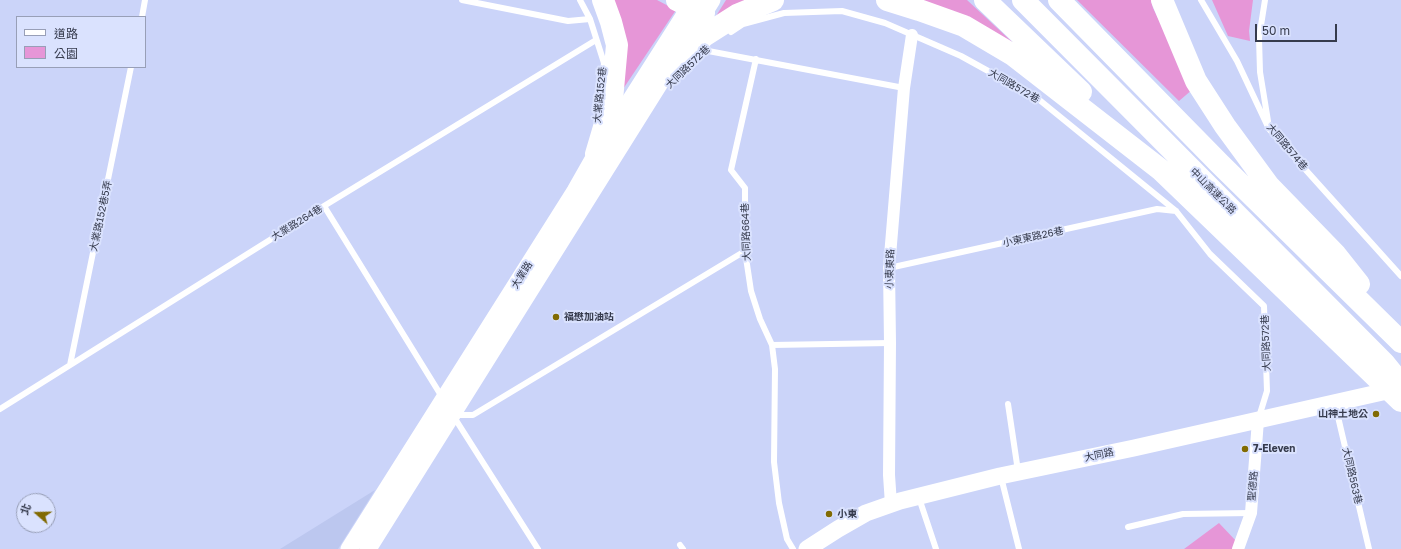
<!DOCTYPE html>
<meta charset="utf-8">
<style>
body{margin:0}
#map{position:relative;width:1401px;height:549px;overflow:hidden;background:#cbd4f9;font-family:"Golos Text","Noto Sans TC",sans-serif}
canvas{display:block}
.legend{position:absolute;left:16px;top:16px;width:130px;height:52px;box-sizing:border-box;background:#dae2fe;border:1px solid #989fb7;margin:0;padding:5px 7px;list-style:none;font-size:12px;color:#363b4d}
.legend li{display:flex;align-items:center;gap:8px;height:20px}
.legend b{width:20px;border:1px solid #989fb7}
.north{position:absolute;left:16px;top:493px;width:40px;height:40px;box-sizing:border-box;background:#dae2fe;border:1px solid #989fb7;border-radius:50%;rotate:290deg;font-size:11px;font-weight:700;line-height:16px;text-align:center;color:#363b4d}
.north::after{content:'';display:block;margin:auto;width:14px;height:18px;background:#816a02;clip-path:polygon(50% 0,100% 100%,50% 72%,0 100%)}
.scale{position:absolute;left:1255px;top:24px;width:82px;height:18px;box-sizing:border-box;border:2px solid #363b4d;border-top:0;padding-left:5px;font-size:12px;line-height:14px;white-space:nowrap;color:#363b4d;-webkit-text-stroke:3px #dae2fe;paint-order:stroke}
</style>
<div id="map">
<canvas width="1401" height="549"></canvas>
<ul class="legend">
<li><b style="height:5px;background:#fff"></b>道路</li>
<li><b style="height:11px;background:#e696d7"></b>公園</li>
</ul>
<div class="north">北</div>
<div class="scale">50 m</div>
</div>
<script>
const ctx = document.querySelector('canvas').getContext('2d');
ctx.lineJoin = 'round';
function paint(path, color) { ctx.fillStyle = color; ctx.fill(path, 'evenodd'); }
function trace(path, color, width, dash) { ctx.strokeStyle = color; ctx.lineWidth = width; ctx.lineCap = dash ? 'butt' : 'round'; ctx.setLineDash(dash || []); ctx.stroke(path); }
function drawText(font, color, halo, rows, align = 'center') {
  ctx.font = font + ' "Golos Text","Noto Sans TC",sans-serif'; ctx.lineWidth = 4; ctx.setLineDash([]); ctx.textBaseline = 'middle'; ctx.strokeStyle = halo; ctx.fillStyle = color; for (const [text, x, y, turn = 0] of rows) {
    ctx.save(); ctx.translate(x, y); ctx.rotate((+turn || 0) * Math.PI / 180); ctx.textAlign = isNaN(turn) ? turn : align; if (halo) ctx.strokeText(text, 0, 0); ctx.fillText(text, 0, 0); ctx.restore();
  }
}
const built = new Path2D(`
 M375,490l-37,59h-58z`);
const green = new Path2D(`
 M613,0h44l19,10 -55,82z
 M726,0h26l-36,16z
 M919,0h48l57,53z
 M1077,0h74l2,8 40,81 -14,12z
 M1212,0h41l-4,31 1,10 -22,-5z
 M1219,523l18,19 -2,7h-51z`);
const service = new Path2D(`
 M462,0l106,21 22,-2
 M580,0l10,19 14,44 -5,47
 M1201,0l36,61 32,68 132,147
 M1265,0l-6,38 1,34 8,49
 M142,17l3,-17
 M731,32l12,-8 41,-11 58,-2 43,12 76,33 76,42 139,113 34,43 54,52 3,85 -8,26
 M703,50l201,38
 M756,59l-25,111 14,18v63l6,40 9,28 12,26 3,24 -1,93 5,41 8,36 6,10
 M324,206l118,191
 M889,268l268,-59 19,2
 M772,345l118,-2
 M70,365l61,-298
 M1008,404l10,67
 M1335,404l34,145
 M0,409l324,-203 272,-166
 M454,415h19l272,-164
 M454,417l84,132
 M1001,477l18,72
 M919,498l17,51
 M1128,527l55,-13 68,-1
 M680,545l3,4`);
const minor = new Path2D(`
 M891,504l-2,-29 1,-132 -1,-75 15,-180 8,-53
 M1238,549l13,-36 7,-93`);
const secondary = new Path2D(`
 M349,549l226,-358 21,-37 98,-154
 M368,549l344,-549
 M807,549l31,-20 28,-16 34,-12 100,-25 134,-28 266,-60`);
const motorway = new Path2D(`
 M677,0l27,13
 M887,0l32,10 45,16 49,29 148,115 240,231
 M985,0l96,92
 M1023,0l361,363 17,21
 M1059,0l161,164 181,178
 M1162,0l34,81 29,45 44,60 67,69 23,29
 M665,75l39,-39 33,-21 36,-15
 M596,154l16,-54 5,-55 -6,-23 -8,-22`);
const markers = [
 [556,317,4,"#816a02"],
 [1376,414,4,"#816a02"],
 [1245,449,4,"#816a02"],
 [829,514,4,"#816a02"]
];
const streetNames = [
 ["大同路572巷",688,67,-44],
 ["大同路572巷",1014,86,30],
 ["大業路152巷",600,95,-84],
 ["大同路574巷",1287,147,50],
 ["中山高速公路",1213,191,45],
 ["大業路152巷5弄",101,216,-78],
 ["大業路264巷",297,223,-32],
 ["大同路664巷",746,232,-92],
 ["小東東路26巷",1033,237,-12],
 ["小東東路",890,269,-88],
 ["大業路",522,275,-58],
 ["大同路572巷",1266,343,-92],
 ["大同路",1099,455,-12],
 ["大同路563巷",1352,476,77],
 ["聖德路",1253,486,-85]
];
const poiNames = [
 ["福懋加油站",564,317],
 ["山神土地公",1368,414,"right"],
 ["7-Eleven",1253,449],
 ["小東",837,514]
];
paint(built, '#bcc7ef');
paint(green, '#e696d7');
trace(service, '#fff', 6);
trace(minor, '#fff', 12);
trace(secondary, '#fff', 17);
trace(motorway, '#fff', 22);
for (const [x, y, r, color] of markers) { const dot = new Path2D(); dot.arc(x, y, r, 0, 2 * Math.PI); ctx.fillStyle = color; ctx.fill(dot); trace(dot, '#dae2fe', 1.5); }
drawText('10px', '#363b4d', '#dae2fe', streetNames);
drawText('bold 10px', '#363b4d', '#dae2fe', poiNames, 'left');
</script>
